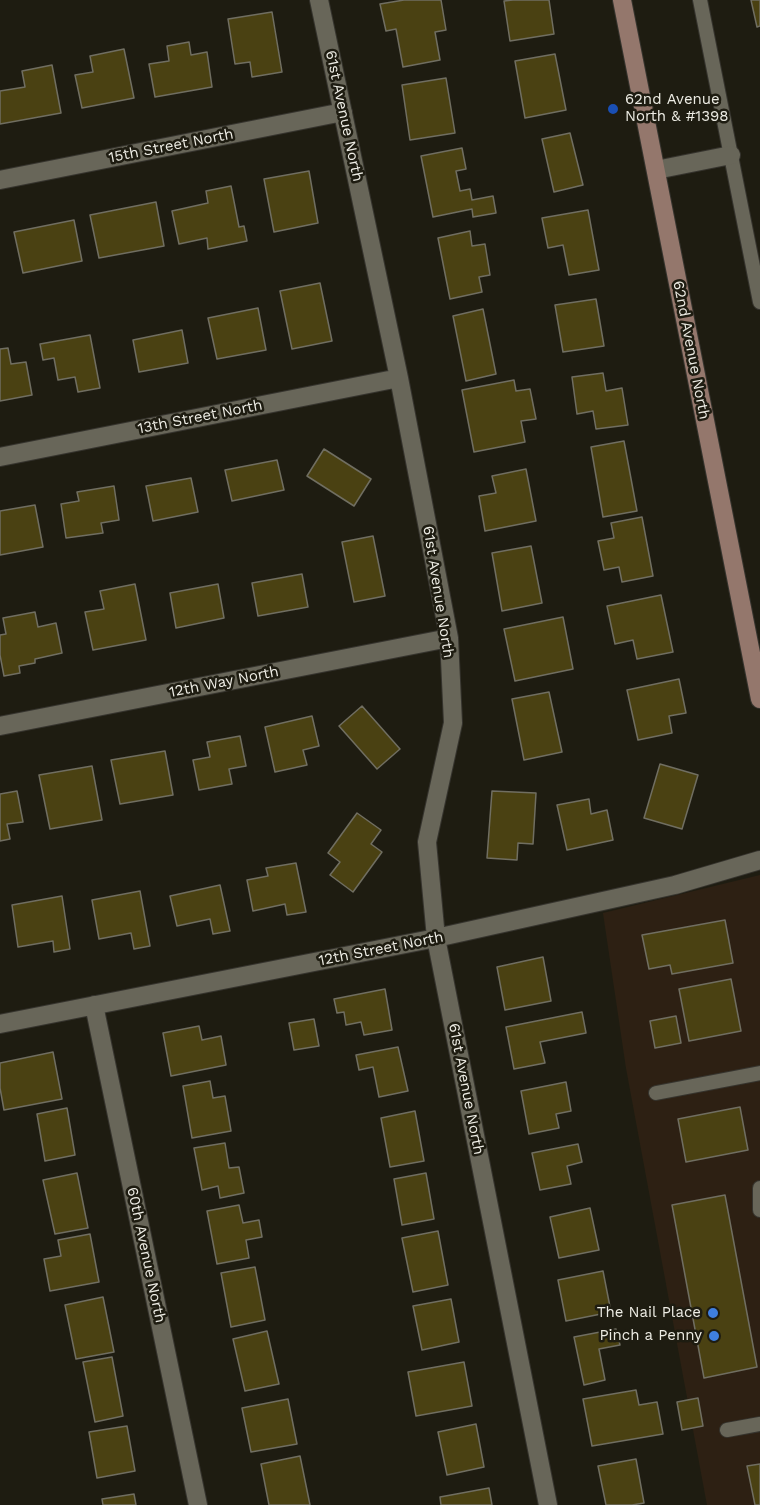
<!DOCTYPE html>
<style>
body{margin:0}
canvas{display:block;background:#1e1c11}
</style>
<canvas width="760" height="1505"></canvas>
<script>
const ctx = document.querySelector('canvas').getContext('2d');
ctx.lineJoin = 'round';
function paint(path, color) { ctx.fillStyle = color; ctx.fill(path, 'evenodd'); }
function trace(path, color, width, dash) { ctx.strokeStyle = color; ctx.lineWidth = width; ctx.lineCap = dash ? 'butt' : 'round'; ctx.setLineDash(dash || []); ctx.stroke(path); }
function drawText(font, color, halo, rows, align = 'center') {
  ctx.font = font + ' "Work Sans",sans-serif'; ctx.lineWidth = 5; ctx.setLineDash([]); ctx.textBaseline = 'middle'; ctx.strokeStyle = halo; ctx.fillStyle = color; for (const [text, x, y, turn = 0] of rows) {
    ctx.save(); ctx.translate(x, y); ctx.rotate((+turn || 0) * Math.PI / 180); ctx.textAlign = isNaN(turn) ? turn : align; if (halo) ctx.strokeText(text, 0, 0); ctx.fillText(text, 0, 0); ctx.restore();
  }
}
const commercial = new Path2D(`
 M760,875v630h-53l-81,-437 -23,-155z`);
const building = new Path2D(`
 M404,0h37l5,30 -11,2 5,28 -37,7 -7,-38 -10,2 -6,-27z
 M513,0h36l5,34 -44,7 -6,-40z
 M751,0h9v26l-3,1z
 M272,12l10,60 -30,5 -2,-15 -15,2 -7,-45z
 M189,42l2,13 16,-3 5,35 -57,10 -6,-33 20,-3 -2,-15z
 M124,49l10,49 -52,10 -7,-33 18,-3 -3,-16z
 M555,54l11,56 -41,8 -10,-57z
 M52,65l9,48 -61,11v-33l25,-4 -3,-16z
 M446,78l9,55 -45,7 -8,-55z
 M570,133l13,52 -29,7 -12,-53z
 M462,148l4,21 -10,2 4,20 10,-2 2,11 21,-4 3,17 -23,4 -1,-8 -39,8 -12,-61z
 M309,171l9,52 -44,9 -10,-53z
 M231,186l8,41 5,-1 3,15 -39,8 -1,-11 -28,6 -7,-33 36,-8 -2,-12z
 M156,202l8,44 -65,12 -9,-43z
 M588,210l11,60 -30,5 -6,-30 -15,3 -6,-30z
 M74,220l8,41 -59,12 -9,-41z
 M470,231l2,15 13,-2 5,31 -11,2 3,15 -32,7 -12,-61z
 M320,283l12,58 -40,8 -12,-58z
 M596,299l8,47 -41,6 -8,-47z
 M258,308l8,42 -49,9 -9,-41z
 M483,309l13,65 -30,7 -13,-65z
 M182,330l6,33 -49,9 -6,-32z
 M90,335l10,53 -22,4 -3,-15 -17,3 -4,-22 -11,2 -3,-16z
 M8,348l3,16 15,-2 6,33 -32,6v-52z
 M603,373l3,18 16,-3 6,37 -32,4 -3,-18 -16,3 -5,-37z
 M514,380l2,11 14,-2 6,30 -15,2 4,21 -51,10 -12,-62z
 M624,441l13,70 -34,6 -12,-70z
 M324,449l47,30 -17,27 -47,-30z
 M277,460l7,30 -52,11 -7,-31z
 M526,469l10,52 -51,10 -6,-35 17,-3 -4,-17z
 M191,478l7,34 -45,9 -7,-35z
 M114,486l5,34 -18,3 2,10 -37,5 -5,-34 18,-3 -2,-9z
 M35,505l8,42 -43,8v-44z
 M642,517l11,59 -31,6 -3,-15 -15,3 -6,-29 16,-3 -3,-15z
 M373,536l12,60 -31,6 -12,-60z
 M531,546l11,57 -40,8 -10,-58z
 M302,574l6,33 -50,9 -6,-33z
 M135,584l11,56 -53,10 -8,-38 19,-3 -4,-18z
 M218,584l6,34 -48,10 -6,-35z
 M661,595l12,57 -36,7 -4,-19 -18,4 -8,-38z
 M35,612l3,15 18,-4 6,30 -27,6v4l-16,3 1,7 -16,3 -4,-21v-20l6,-1 -3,-16z
 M563,617l10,52 -58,12 -11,-52z
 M679,679l7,34 -17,3 3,17 -34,7 -11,-50z
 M549,692l13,60 -38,8 -12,-61z
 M362,706l38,43 -23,20 -38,-43z
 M312,716l7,30 -16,4 4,15 -32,7 -10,-45z
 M240,736l6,30 -17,3 3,15 -33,6 -6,-30 17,-3 -3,-15z
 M165,751l8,44 -53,9 -9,-44z
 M660,764l38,11 -16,54 -38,-11z
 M92,766l10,54 -52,9 -11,-54z
 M17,791l6,31 -16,2 3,15 -10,2v-47z
 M492,791l44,2 -3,51 -15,-1 -1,17 -30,-2z
 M589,799l2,15 16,-4 6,30 -46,10 -10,-45z
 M357,813l24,17 -10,14 11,8 -29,40 -23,-17 10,-13 -12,-9z
 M296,863l10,49 -19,3 -2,-11 -32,7 -6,-31 21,-4 -2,-8z
 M220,885l10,46 -17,3 -3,-15 -33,7 -7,-30z
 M140,891l10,55 -16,3 -3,-16 -32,6 -7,-39z
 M62,896l8,53 -16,3 -1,-11 -35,6 -6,-42z
 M725,920l8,43 -61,11 -2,-9 -21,4 -7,-34z
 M543,957l8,44 -46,9 -8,-43z
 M731,979l10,52 -52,10 -10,-52z
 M385,989l7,41 -28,5 -3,-13 -15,3 -2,-13 -7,1 -3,-14z
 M582,1012l4,21 -46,9 5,21 -31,6 -8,-42z
 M676,1016l5,27 -26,5 -5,-27z
 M314,1019l5,27 -25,4 -5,-27z
 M199,1026l3,14 19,-4 5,29 -55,11 -8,-43z
 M398,1047l10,44 -29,6 -6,-30 -14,3 -3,-15z
 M53,1052l9,47 -58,11 -4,-22v-25z
 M210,1081l3,17 12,-2 6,35 -39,7 -9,-52z
 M566,1082l5,29 -15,3 3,14 -30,6 -8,-43z
 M740,1107l8,43 -62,12 -8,-43z
 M67,1108l8,47 -30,6 -8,-47z
 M415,1111l9,50 -34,6 -9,-49z
 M225,1143l4,25 10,-1 5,26 -24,5 -2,-12 -16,4 -8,-42z
 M578,1144l4,18 -15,4 4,18 -31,6 -8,-37z
 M77,1173l11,55 -33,6 -12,-54z
 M426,1173l8,46 -32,6 -8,-46z
 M725,1195l32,172 -53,11 -32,-173z
 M239,1205l4,18 16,-3 3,17 -16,3 3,18 -32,6 -10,-53z
 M590,1208l9,42 -40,8 -9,-41z
 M438,1231l10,54 -35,7 -11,-54z
 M90,1234l9,48 -49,9 -6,-32 17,-3 -3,-16z
 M255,1267l10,53 -34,7 -10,-54z
 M603,1271l8,41 -45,9 -8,-41z
 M103,1297l11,55 -38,7 -11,-54z
 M451,1299l8,43 -37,8 -9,-44z
 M616,1329l4,16 -21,4 6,31 -21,5 -10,-48z
 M267,1331l12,53 -34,7 -12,-52z
 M112,1357l11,59 -28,6 -12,-60z
 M464,1362l8,44 -56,10 -8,-44z
 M636,1390l3,15 18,-3 6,32 -71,12 -9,-47z
 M698,1398l5,28 -21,4 -5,-28z
 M288,1399l9,45 -46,8 -9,-44z
 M476,1424l8,43 -37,8 -9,-43z
 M127,1426l8,45 -38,7 -8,-46z
 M300,1456l10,49h-41l-8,-41z
 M636,1459l8,44 -12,2h-26l-8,-39z
 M760,1464v41h-5l-8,-39z
 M489,1488l3,17h-51l-1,-8z
 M134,1494l2,11h-33l-1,-6z`);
const lane = new Path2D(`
 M700,0l60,302
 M656,1093l104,-20
 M760,1188v22
 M727,1430l33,-6`);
const street = new Path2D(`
 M319,0l80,378 50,260 4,85 -26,119 9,96 112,567
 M656,170l75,-15
 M0,180l343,-68
 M0,457l399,-79
 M0,726l449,-88
 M94,1005l104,500
 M0,1024l436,-86 239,-53 85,-25`);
const secondary = new Path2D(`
 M622,0l138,699`);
const markers = [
 [613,109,6,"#1a4fb4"],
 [713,1313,6,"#3f7fe0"],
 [714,1336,6,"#3f7fe0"]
];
const poiNames = [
 ["62nd Avenue",625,100,"left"],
 ["North & #1398",625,117,"left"],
 ["The Nail Place",701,1313],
 ["Pinch a Penny",702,1336]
];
const streetNames = [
 ["61st Avenue North",344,116,78],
 ["15th Street North",171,146,-11],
 ["62nd Avenue North",691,350,79],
 ["13th Street North",200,417,-11],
 ["61st Avenue North",438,592,81],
 ["12th Way North",224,682,-11],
 ["12th Street North",381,949,-11],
 ["61st Avenue North",466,1089,79],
 ["60th Avenue North",146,1255,78]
];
paint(commercial, '#2d2013');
paint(building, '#4a4112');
trace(building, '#706e61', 1.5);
trace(lane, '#36342e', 16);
trace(street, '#36342e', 20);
trace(secondary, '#36342e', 20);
trace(lane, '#686659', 14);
trace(street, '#686659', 18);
trace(secondary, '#94776c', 18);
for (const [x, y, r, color] of markers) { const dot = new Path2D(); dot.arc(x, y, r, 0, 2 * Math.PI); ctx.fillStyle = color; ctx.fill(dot); trace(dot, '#1e1c11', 2); }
drawText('15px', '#edece4', '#1e1c11', poiNames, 'right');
drawText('15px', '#edece4', '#1e1c11', streetNames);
</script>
